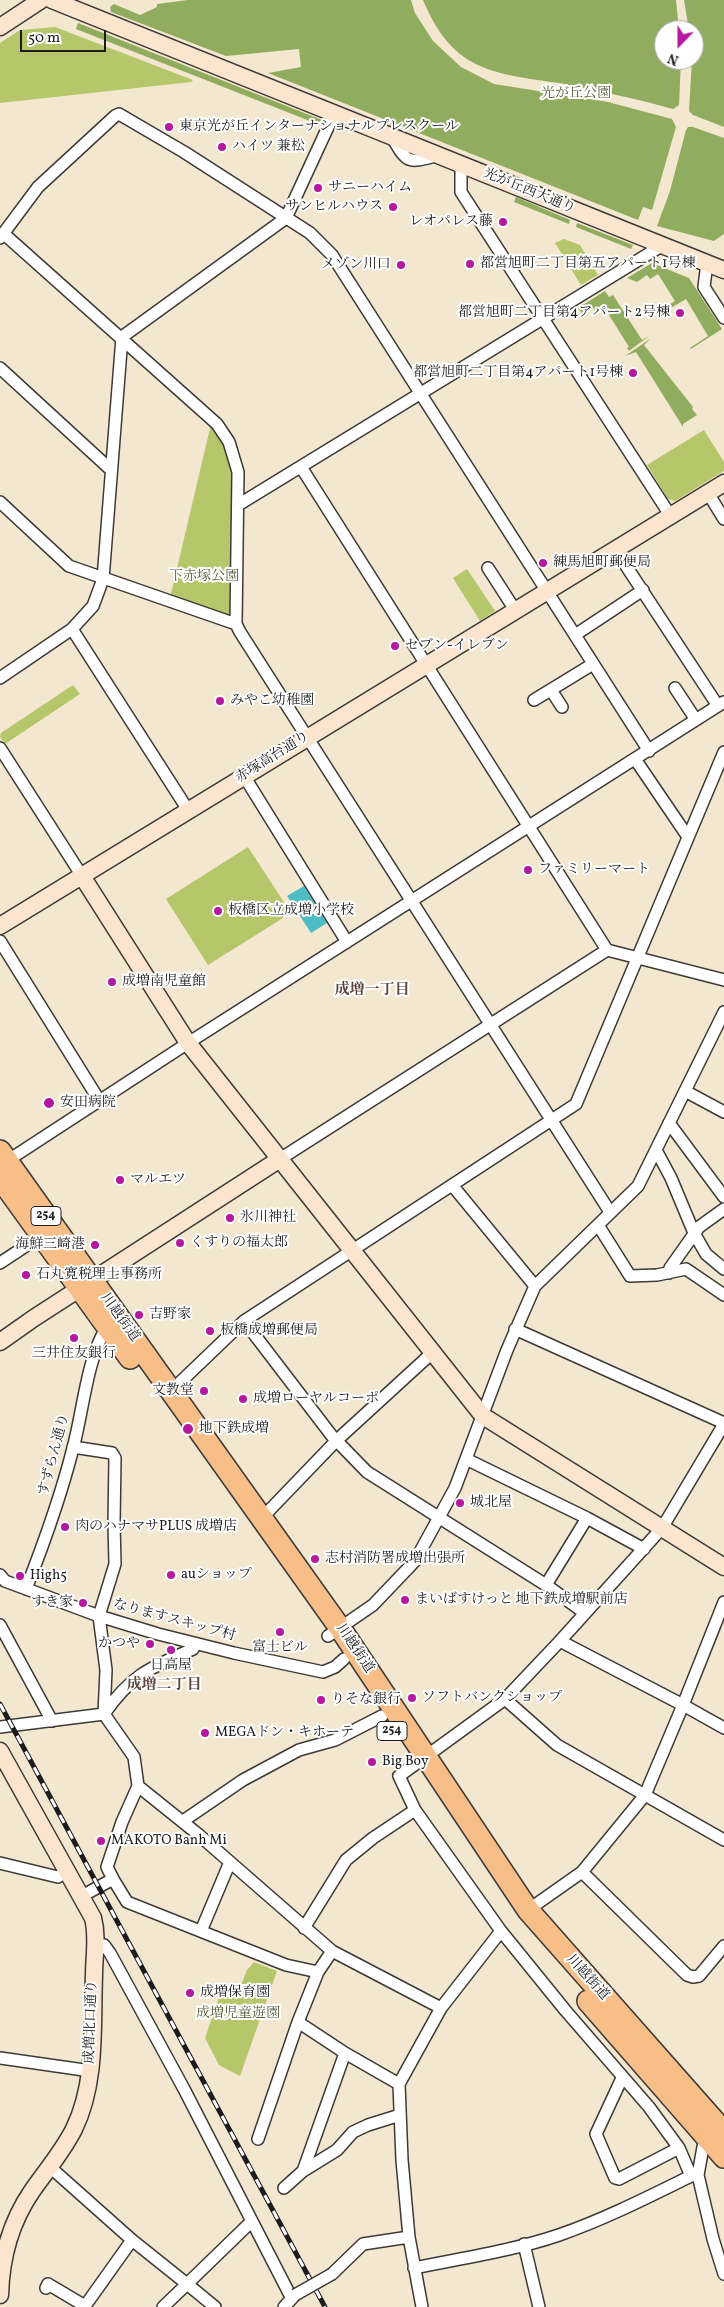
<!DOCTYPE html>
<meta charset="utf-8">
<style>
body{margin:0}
#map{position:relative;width:724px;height:2307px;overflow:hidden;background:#f3e7cf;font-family:Vollkorn,serif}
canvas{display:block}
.north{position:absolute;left:654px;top:20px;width:50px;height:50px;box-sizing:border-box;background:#fff;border:1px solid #a4a4a4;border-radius:50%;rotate:202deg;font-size:14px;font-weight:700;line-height:20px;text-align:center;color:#1c1c1c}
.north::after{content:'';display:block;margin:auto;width:18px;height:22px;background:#b5179e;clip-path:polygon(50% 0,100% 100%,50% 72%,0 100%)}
.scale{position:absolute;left:20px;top:30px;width:86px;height:22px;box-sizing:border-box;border:2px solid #1c1c1c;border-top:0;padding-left:6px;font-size:15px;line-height:18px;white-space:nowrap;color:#1c1c1c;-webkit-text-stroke:4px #fff;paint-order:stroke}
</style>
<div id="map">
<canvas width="724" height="2307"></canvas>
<div class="north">N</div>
<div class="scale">50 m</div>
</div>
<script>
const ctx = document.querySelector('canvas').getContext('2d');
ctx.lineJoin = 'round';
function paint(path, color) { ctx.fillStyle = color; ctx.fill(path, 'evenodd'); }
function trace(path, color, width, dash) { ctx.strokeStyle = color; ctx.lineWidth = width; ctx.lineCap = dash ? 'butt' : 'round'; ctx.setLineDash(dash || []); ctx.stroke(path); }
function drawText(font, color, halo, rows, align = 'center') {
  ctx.font = font + ' Vollkorn,"Noto Serif JP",serif'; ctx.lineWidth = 4; ctx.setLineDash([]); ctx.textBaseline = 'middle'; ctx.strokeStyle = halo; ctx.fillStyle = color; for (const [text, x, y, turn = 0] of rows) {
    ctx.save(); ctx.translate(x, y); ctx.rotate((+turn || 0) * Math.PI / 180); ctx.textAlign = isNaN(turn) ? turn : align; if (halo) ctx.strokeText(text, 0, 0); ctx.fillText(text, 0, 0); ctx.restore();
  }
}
const green = new Path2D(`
 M55,27l138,53 -2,2 -191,21v-60l20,-13z
 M564,239l16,6 18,30 -17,10 -26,-42z
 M211,424l20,35 4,33 -3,122 -3,4 -59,-20z
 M704,430l20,32v9l-49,30 -7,-2 -21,-34z
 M467,569l28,42 -15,10 -27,-43z
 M73,685l7,9 -75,50 -5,-7 1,-4z
 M248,847l43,66 -83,52 -42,-66z
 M254,1962l23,9 -37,105 -21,-11 -14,-27 19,-55 15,7 8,-20z`);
const forest = new Path2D(`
 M188,0h223l4,13 18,28 28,26 33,17 114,18 64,17 4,8 -24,83 -9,-3 -5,13 -370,-147 33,-6 -2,-18 -73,7 -115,-44 -1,-5 4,-3 26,11 17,-8v-3z
 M423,0h253l3,30h-15v30h17l-2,45 -6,4c-36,-10 -72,-18 -108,-25 -30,-5 -66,-7 -93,-22 -24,-13 -39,-38 -49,-62z
 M684,0h40v127l-31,-12 -4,-4 3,-51h2v-30h-5z
 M78,23l244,97v3l-2,2 -244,-96z
 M693,127l31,11v96l-10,7 -57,-15 13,-35 16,-61 2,-3z
 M516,197l54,23 -1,4 -55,-22z
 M577,223l56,22 -2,4 -55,-22z
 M652,263l37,15 33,51 -31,20 -1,-1 18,-12 -22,-37 -17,10 -2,-3 8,-5 -17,-27 -8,5 -3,-4 -10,7 -10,-4z
 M605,291l4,6 4,-2 29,45 7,-4 -20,15 -2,-3 2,-1 -25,-40 -8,5 -3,-4 -10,7 -5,-7z
 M650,339l-6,6 49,62 -1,2 5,6 -14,9v3l-47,-75 -11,4z`);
const water = new Path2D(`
 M304,886l23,37 -16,10 -24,-37z`);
const street = new Path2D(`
 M392,137c16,28 16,26 47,18
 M461,165v27l209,323
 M3,233l214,191 12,18 9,30 -2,152 4,8 370,580
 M0,238l38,-51 77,-71 4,-2 65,38 126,81 22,22 317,496
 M707,263l-3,24 20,31
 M0,368l110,101
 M301,467l306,483
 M708,493l16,26
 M0,502l69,64 167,58
 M238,505l425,-260
 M615,549l103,157
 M488,568l27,42
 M72,629l116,181
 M575,635l68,-45
 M0,678l72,-49 21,-23 10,-27 19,-242 164,-119 48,-104
 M675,688l21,32
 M551,690l11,17
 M534,700l59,-36
 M0,748l82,128
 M635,759l53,78
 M244,776l103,166
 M0,941l99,159
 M685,1091l39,21
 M669,1123l55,74
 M656,1150l15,28 23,55 12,21 18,15
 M280,1159l327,-209 117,30
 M7,1161l181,-118 536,-341
 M452,1185l83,101
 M598,1225l32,51 27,-1 29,-6 38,26
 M0,1263l41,-27
 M669,1273l1,-5 29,-41 25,-18
 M244,1321l88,115 35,36 179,113 39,28
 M515,1329l209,94
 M171,1391l73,-70 332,-217 148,-352
 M466,1459l121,59 57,31
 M261,1519l76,-79 95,-87
 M0,1575l5,6 94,35 59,18 76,19 89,19 12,-5 9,-8
 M546,1585l41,-67
 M26,1589c18,-46 35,-93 47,-141 10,-36 14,-91 34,-121
 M724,1602l-41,103 41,23
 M0,1625l52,96
 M328,1636l45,-31 42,-44 40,-73 52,-138 28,-64 103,-100 86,-174
 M505,1699l52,46 167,95
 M0,1727l104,-13 2,-44 -7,-54 16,-52 -1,-41 1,-65 -3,-5 -39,-6
 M138,1786l61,49 133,116 109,57
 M183,1821l60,-41 56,-30 36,-10 47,-24
 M0,1863l58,14 9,-6
 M582,1872l105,103 6,2 6,-1 25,-30
 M113,1879l14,23 159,63 32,7
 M82,1896l31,-17 -6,-12 15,-45 16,-36 -4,-29 -30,-43c28,-40 46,-46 89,-65l2,-5
 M528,1910l54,-38 63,-77 38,-90 -123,-64
 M304,1928l42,-68 27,-22 42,-28
 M201,1931l29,-69
 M95,1944l9,1 6,8 74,136 107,208
 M298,2022l20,-50 14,-21
 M0,2058l91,13
 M622,2078l-26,56 19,44 4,1 60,-31
 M399,2084l-54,-31 -42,118 34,-21 16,-18 15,-7 32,-10
 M710,2137l-7,10 -5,28 15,64 11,35
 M258,2139l40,-117 47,31
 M50,2167l82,73 55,44 65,-63
 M691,2176l-12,-28 -30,-41 -84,-97 -64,-79 -86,-121 -16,-34 106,-77 55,-58 102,-113 62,-104
 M284,2188l19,-17
 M524,2244l15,63
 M414,2268c48,-10 98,-17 145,-33 46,-16 89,-38 132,-59l6,-1
 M332,2274l31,-30 46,-7
 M46,2288l2,-4 37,22 47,-66
 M163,2307l24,-23 28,23
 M284,2307l11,-12
 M422,2307l-13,-70 -7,-77 -3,-76 42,-76 60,-77`);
const secondary = new Path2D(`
 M52,0l672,270
 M0,27l41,-27
 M82,876l106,167 295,373 241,151
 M0,926l724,-443
 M0,1342l34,-24 246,-159
 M0,1751l93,167c5,19 1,38 1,57 -2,51 3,107 -20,154 -11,22 -28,42 -42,62 -22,32 -31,67 -32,104`);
const highway = new Path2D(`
 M0,1151l340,477 188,282 196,222
 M0,1178l130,180
 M588,2001l136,156`);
const rail = new Path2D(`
 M0,1704l325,603`);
const streetBridge = new Path2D(`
 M295,2295l37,-21`);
const markers = [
 [169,127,5,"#b5179e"],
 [222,147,5,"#b5179e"],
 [318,188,5,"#b5179e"],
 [393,207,5,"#b5179e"],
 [503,222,5,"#b5179e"],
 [470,264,5,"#b5179e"],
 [401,265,5,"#b5179e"],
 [680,313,5,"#b5179e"],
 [633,373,5,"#b5179e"],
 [543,563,5,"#b5179e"],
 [395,646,5,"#b5179e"],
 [220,701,5,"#b5179e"],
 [528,870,5,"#b5179e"],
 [218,911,5,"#b5179e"],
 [112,982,5,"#b5179e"],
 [49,1103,6,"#b5179e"],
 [120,1180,5,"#b5179e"],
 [230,1218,5,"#b5179e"],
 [180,1243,5,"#b5179e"],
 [95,1245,5,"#b5179e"],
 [26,1275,5,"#b5179e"],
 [139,1315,5,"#b5179e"],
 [210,1331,5,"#b5179e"],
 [74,1338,5,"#b5179e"],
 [204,1391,5,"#b5179e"],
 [243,1399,5,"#b5179e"],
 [188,1429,6,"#b5179e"],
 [460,1503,5,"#b5179e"],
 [65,1527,5,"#b5179e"],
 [315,1559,5,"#b5179e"],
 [171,1575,5,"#b5179e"],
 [20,1576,5,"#b5179e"],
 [405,1600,5,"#b5179e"],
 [83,1603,5,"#b5179e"],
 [280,1632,5,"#b5179e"],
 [150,1644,5,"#b5179e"],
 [171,1650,5,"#b5179e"],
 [412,1698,5,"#b5179e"],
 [321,1700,5,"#b5179e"],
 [205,1733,5,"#b5179e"],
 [372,1762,5,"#b5179e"],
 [101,1841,5,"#b5179e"],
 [190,1993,5,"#b5179e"]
];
const shields = [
 [46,1216,30],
 [392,1731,30]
];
const shieldNames = [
 ["254",46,1216],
 ["254",392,1731]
];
const parkNames = [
 ["光が丘公園",576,94],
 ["下赤塚公園",204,577],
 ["成増児童遊園",238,2014]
];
const poiNames = [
 ["東京光が丘インターナショナルプレスクール",179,127],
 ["ハイツ 兼松",232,147],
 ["サニーハイム",328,188],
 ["サンヒルハウス",383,207,"right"],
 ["レオパレス藤",493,222,"right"],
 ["都営旭町二丁目第五アパート1号棟",480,264],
 ["メゾン川口",391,265,"right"],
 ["都営旭町二丁目第4アパート2号棟",670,313,"right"],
 ["都営旭町二丁目第4アパート1号棟",623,373,"right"],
 ["練馬旭町郵便局",553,563],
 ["セブン-イレブン",405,646],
 ["みやこ幼稚園",230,701],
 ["ファミリーマート",538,870],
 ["板橋区立成増小学校",228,911],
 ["成増南児童館",122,982],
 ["安田病院",60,1103],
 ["マルエツ",130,1180],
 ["氷川神社",240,1218],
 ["くすりの福太郎",190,1243],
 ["海鮮三崎港",85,1245,"right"],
 ["石丸寛税理士事務所",36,1275],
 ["吉野家",149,1315],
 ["板橋成増郵便局",220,1331],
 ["三井住友銀行",74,1354,"center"],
 ["文教堂",194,1391,"right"],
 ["成増ローヤルコーポ",253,1399],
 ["地下鉄成増",199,1429],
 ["城北屋",470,1503],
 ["肉のハナマサPLUS 成増店",75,1527],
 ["志村消防署成増出張所",325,1559],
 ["auショップ",181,1575],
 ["High5",30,1576],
 ["まいばすけっと 地下鉄成増駅前店",415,1600],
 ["すき家",73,1603,"right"],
 ["かつや",140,1644,"right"],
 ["富士ビル",280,1648,"center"],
 ["日高屋",171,1666,"center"],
 ["ソフトバンクショップ",422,1698],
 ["りそな銀行",331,1700],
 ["MEGAドン・キホーテ",215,1733],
 ["Big Boy",382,1762],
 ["MAKOTO Banh Mi",111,1841],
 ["成増保育園",200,1993]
];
const streetNames = [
 ["光が丘西大通り",529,192,22],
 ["赤塚高台通り",273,758,-32],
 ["川越街道",119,1318,54],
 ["すずらん通り",55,1455,-75],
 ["なりますスキップ村",174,1621,15],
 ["川越街道",354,1649,56],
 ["川越街道",587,1978,48],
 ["成増北口通り",92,2022,-88]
];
const neighbourhoodNames = [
 ["成増一丁目",372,991],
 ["成増二丁目",164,1686]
];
paint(green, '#b5c76a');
paint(forest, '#90ac5e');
paint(water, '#4dbcc4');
trace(street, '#3c3a37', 14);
trace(secondary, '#3c3a37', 19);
trace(highway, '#3c3a37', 24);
trace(street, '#fff', 11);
trace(secondary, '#fce5cf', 16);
trace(highway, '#f7be88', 21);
trace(rail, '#1c1c1c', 5);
trace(rail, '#fff', 3, [9]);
trace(streetBridge, '#3c3a37', 14, []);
trace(streetBridge, '#fff', 11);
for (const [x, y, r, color] of markers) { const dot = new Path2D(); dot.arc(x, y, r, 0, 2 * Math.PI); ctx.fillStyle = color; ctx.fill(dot); trace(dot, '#fff', 2); }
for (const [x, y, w] of shields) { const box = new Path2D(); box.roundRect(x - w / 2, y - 9.5, w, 19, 4); ctx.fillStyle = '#fff'; ctx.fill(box); trace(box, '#1c1c1c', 1); }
drawText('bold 12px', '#1c1c1c', null, shieldNames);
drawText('14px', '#59603b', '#fff', parkNames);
drawText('14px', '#1c1c1c', '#fff', poiNames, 'left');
drawText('14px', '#1c1c1c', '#fff', streetNames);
drawText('bold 15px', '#5f463d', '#fff', neighbourhoodNames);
</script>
